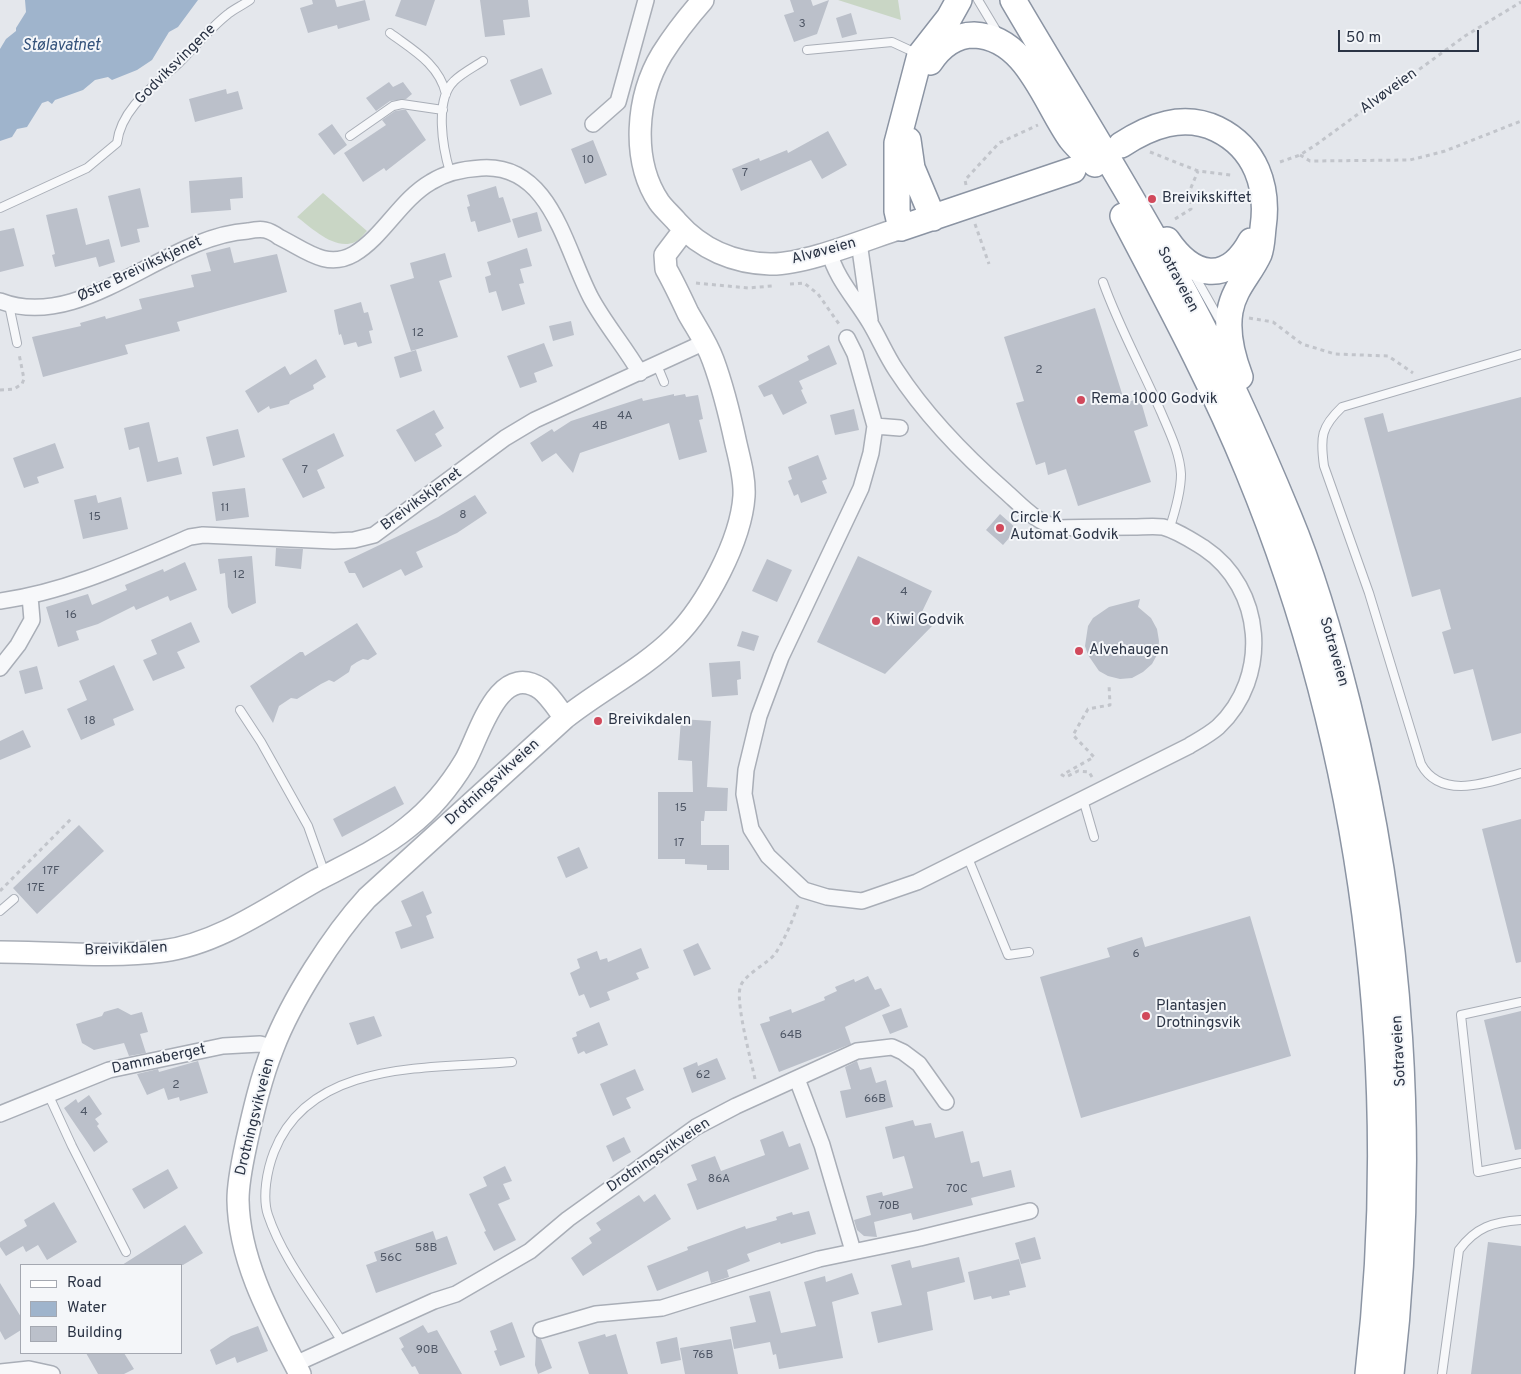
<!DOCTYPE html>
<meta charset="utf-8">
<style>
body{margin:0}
#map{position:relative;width:1521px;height:1374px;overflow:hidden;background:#e4e7ec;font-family:Overpass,sans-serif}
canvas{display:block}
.legend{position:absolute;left:20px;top:1264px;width:162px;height:90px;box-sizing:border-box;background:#f4f6f9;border:1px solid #a4a8b1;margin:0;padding:6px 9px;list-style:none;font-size:15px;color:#2b3445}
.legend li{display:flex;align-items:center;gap:10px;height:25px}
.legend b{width:25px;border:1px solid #a4a8b1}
.scale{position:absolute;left:1338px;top:30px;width:141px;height:22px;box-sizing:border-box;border:2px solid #2b3445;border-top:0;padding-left:6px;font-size:15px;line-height:18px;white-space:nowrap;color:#2b3445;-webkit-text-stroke:4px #f4f6f9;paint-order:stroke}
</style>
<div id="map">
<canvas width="1521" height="1374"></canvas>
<ul class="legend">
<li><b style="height:6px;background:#fff"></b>Road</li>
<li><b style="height:14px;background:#9fb4cc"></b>Water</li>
<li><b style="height:14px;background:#bbc0ca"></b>Building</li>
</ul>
<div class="scale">50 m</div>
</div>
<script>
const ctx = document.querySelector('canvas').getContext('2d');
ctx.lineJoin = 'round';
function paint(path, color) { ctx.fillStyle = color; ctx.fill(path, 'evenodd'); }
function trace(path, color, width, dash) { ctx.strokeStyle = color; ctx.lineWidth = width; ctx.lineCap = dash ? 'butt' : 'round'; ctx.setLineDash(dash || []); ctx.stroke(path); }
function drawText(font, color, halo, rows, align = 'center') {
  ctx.font = font + ' Overpass,sans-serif'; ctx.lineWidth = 4; ctx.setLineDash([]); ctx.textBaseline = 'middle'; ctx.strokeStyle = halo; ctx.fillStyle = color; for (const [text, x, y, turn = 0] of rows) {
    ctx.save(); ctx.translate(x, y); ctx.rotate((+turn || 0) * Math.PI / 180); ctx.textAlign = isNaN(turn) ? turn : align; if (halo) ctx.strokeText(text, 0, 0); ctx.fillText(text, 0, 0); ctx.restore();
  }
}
const green = new Path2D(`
 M838,0h60l3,20z
 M323,193l44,38c-3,3 -8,10 -12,11 -20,9 -43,-14 -58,-25z`);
const water = new Path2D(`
 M25,0h173l-20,27 -9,5 -17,28 -15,10 -25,10 -4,-3 -13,3 -12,10 -28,10 -3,4 -4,-3 -6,2 -15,24 -10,2 -5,8 -12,4v-92l6,-10 10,-8v-3l10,-16z`);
const building = new Path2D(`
 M312,0h23l2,7 28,-7 5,20 -32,9 -1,-4 -29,8 -8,-25 13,-4z
 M401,0h34l-9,26 -31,-10z
 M480,0h48l2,17 -27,3 2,15 -20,2z
 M790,0h21l2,6 16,-6 -12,34 -23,8 -10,-27 10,-3z
 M851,13l6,21 -15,4 -6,-20z
 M542,68l10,26 -32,12 -10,-26z
 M389,82l4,5 10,-5 9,12 -6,5 -16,2 -14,10 -10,-13z
 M226,89l1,5 11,-3 5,18 -48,13 -6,-23z
 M402,110h4l20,30 -40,31 -2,-3 -21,14 -19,-29 42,-28 -4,-5 13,-9z
 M332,124l15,21 -13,10 -16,-21z
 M828,131l19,34 -25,14 -11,-19 -70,31 -9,-22 27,-11 1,3 27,-11 1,3z
 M593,140l14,35 -22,9 -14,-35z
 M242,177l1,21 -13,1 1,11 -40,3 -2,-32z
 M496,186l3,12 4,-1 8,25 -33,10 -3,-11 -4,1 -4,-15 3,-1 -3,-11z
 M140,188l9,39 -12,2 3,13 -19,5 -13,-51z
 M77,208l9,37 23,-6 6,23 -16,5 -3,-10 -41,10 -3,-12 3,-1 -9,-39z
 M537,212l5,19 -24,7 -6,-19z
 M14,228l10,38 -24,6v-41z
 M230,247l4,16 43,-9 10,38 -110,30 3,9 -55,14 3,9 -85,23 -11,-40 49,-11 -1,-3 25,-7 1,3 36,-10 -3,-10 55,-12 -3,-12 20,-4 -5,-18z
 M527,248l5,18 -12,3 4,14 -5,1 6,20 -23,7 -6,-20 -7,2 -4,-16 6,-2 -4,-13z
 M445,253l7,24 -13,4 19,56 -47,14 -21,-66 24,-7 -4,-15z
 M361,302l3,11 4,-1 5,18 -4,1 3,12 -14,4 -2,-5 -12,3 -3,-11 -2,1 -5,-25z
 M1095,308l30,95 15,-5 8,28 -14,5 17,51 -73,24 -12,-37 -18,6 -3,-13 -9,3 -20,-62 8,-2 -20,-64z
 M571,321l3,14 -21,6 -4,-15z
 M544,343l9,23 -19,7 3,9 -17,6 -13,-32z
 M829,345l8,19 -38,17 4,8 -2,1 6,13 -24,12 -11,-21 -8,3 -6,-11 51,-26 -2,-4z
 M416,350l6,21 -22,7 -6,-21z
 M316,359l10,18 -13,8 1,4 -24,12 -1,3 -19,5 -1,-3 -11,7 -13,-22 40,-25 5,9z
 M674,394v2l11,-2 1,3 12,-2 5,24 -4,1 8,32 -28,8 -10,-37 -89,30 -7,20 -17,-20 -14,9 -12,-19 22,-14 2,3 17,-11 71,-23 1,3z
 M1521,397v336l-29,8 -19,-72 -19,5 -12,-42 9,-3 -11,-40 -28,8 -48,-179 19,-5 5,19z
 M854,409l5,21 -24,5 -5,-20z
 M434,410l10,18 -9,6 7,12 -27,16 -19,-32z
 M149,422l9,40 20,-5 4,17 -35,8 -8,-35 -10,3 -5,-22z
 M238,429l7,28 -32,9 -7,-29z
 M334,433l10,23 -27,14 8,18 -22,10 -21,-39z
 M55,443l9,25 -27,9 2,6 -15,5 -11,-30z
 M818,455l9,24 -5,2 5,12 -26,10 -3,-9 -4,2 -6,-15 4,-2 -4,-12z
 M245,488l4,29 -33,4 -4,-29z
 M96,495l2,8 23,-6 7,32 -45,10 -9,-39z
 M475,495l12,18 -30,20 -41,19 7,15 -18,9 -4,-7 -38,19 -8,-15h-6l-5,-11 94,-45z
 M1000,514l17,15 -14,16 -17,-15z
 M276,548l27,1 -2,20 -26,-3z
 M252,556l4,47 -24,11 -4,-7 -3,-34 -5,1 -2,-15z
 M858,556l74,35 -12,25 15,7 -50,51 -68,-32z
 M767,559l25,11 -15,32 -25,-11z
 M185,562l12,28 -27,11 -2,-5 -32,14 -2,-4 -36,18 -22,7 3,9 -21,7 -12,-40 42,-13 4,11 35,-15 -2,-5 38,-16 1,3z
 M1140,599l-2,8 13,11 6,11 2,12 -1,12 -6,11 -9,8 -11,6 -12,1 -12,-3 -9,-5 -11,-16 -3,-9 3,-20 5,-8 16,-11z
 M191,622l9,20 -23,10 8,16 -32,13 -10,-21 14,-6 -6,-14z
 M357,623l20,31 -9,6 -5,-1 -6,3 -6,4 -2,6 -15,10 -5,-2 -8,4 -24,15 -6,-1 -12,8 -6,17 -23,-37 50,-34h3l2,4z
 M742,631l17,5 -5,15 -17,-5z
 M740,661l1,18 -4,1 1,15 -26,2 -3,-34z
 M114,665l20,45 -21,9 2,6 -34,15 -14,-31 20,-9 -8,-19z
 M37,666l6,23 -18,5 -6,-23z
 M681,719l30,2 -4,66 21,1 -1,23h-22l-1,10h-3v24h28v25h-22v-5l-22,-1v-5h-27v-67h35l-1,-31 -14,-1z
 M23,730l8,17 -31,13v-19z
 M395,786l9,18 -62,33 -9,-18z
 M1521,819v143l-5,1 -34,-134z
 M79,825l25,26 -67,63 -24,-26z
 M579,847l9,21 -22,10 -9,-21z
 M423,891l9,22 -6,3 8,22 -33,11 -6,-17 17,-6 -11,-25z
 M1250,916l41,140 -210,62 -41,-141 70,-20 -3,-9 35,-11 3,10z
 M698,943l13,26 -17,7 -11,-26z
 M641,948l8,20 -13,5 3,6 -32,13 3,8 -20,8 -6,-14 -5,2 -9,-23 10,-5 -3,-9 20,-8 3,9 7,-2 1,4z
 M868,976l7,14 6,-2 9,18 -45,21 6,17 -72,28 -19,-48 10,-3 -1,-4 22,-8 1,4 33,-13 -1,-3 13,-6 -2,-4 19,-8 1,3z
 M118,1008l13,7 11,-3 6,20 -8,2 6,19 -17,3 -5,-13 -30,7 -12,-7 -6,-19 26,-8 2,-4z
 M901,1008l7,19 -18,7 -8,-19z
 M1521,1011v138l-6,1 -31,-130z
 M374,1016l8,20 -25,9 -8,-22z
 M599,1022l9,23 -22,9 -2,-3 -6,3 -6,-16 5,-2 -1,-4z
 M717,1058l9,21 -34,14 -9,-25 14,-6 1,4z
 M198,1061l10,32 -28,8 -1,-4 -11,3 -4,-12 -17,7 -10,-21 21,-5 1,3z
 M857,1061l3,9 11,-3 5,16 10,-3 7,27 -47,11 -6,-27 11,-2 -6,-22z
 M635,1069l9,21 -18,8 5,10 -18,8 -13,-32z
 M89,1095l13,19 -7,5 4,5 -2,2 11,16 -14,10 -30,-44 12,-9 2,4z
 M913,1120l2,6 16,-3 4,15 28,-7 8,32 8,-2 4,16 28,-7 4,17 -44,11 2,7 -60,15 -2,-7 -37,9 3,15 -13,-1 -7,-6 -3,-10 17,-5 -5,-19 16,-4 1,4 30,-8 -9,-32 -11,3 -8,-32z
 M783,1131l6,16 11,-4 9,26 -112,41 -10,-26 10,-4 -6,-15 24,-9 6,15 44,-16 -5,-15z
 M624,1137l7,15 -18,10 -7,-16z
 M505,1166l7,15 -9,3 7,15 -12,5 18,36 -22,11 -10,-19 2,-1 -17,-37 18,-8 -4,-9z
 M168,1169l10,19 -34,21 -12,-20z
 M655,1194l16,25 -88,57 -12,-18 21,-15 -3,-5 12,-8 -5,-7 43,-28 5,7z
 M54,1202l23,40 -30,18 -9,-15 -12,7 -3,-6 -17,10 -6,-9v-5l27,-16 -3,-6z
 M809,1211l7,23 -35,10 -1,-2 -33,12 3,7 -23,9 2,7 -18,6 -3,-12 -51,20 -10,-25 41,-16 -1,-3 58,-21 1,3 31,-9 -1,-3 16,-5 1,3z
 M185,1225l18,28 -20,12h-61z
 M433,1231l3,9 11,-4 10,28 -81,29 -10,-28 11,-4 -3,-9z
 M1035,1237l6,22 -20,5 -6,-21z
 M1488,1242l33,4v128h-50z
 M959,1257l6,25 -38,10 6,38 -55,13 -7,-31 31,-7 -11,-40 19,-5 2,8z
 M1019,1259l7,28 -17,4 1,4 -18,4 -1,-3 -17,4 -6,-28z
 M852,1273l7,21 -27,8 11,56 -64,11 -3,-15 -3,1 -3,-13 -36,7 -4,-22 26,-5 -7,-26 21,-5 11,42 35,-7 -12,-44 21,-6 1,6z
 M0,1283l21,34v13l-16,10 -5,-9z
 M512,1322l13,35 -25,9 -6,-15 3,-1 -7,-19z
 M423,1325l5,8 9,-3 25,44h-43l-4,-8 -3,1 -11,-18 3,-2 -5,-9z
 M258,1326l10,25 -31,12 -2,-6 -19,8 -6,-15 21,-14z
 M605,1334l1,3 10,-3 12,40h-39l-11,-32z
 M536,1337l5,2 11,29 -14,6 -3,-9z
 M677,1337l4,23 -20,4 -5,-22z
 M731,1339l7,35h-53l-5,-26z
 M86,1353h38l10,16 -10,5h-26z`);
const path = new Path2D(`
 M1150,152l48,19 33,4
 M1300,155l10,6 100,-1 35,-9 76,-30
 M1280,162l20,-7 17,-11 148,-108 56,-34
 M966,185l-1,-5 34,-37 39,-18
 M1175,219l16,-10 -1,-19 8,-19
 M975,224l14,40
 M696,283l52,5 24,-2
 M790,284l14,-1 14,11 21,30
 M1249,318l24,4 29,22 33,10 53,2 25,17
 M0,390l14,-1 8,-5 2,-5 -5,-25
 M1092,777l-3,-5 -11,-1 -12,6 -4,-2 32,-18 -21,-22 15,-26 22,-4 -1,-21
 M0,891l71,-72
 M755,1079c-4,-19 -19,-74 -15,-91 2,-12 27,-24 35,-34 10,-15 17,-32 23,-49`);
const service = new Path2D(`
 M978,0l21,35
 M390,33c23,17 49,31 56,61
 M807,50l85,-8 26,12
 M350,136l43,-30 9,-2 41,6
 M450,172c-7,-23 -16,-72 4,-91 8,-8 20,-14 29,-20
 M0,208l87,-40 30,-25c4,-35 38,-58 62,-80 16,-16 31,-35 49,-49 6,-5 15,-9 22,-14
 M1193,273l29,51
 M1103,282c16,45 39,86 58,130 8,19 19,41 20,62 0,18 -6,38 -12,56
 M9,305l8,38
 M1521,354l-179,53c-21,20 -22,30 -18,59l45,127 52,171c20,37 68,18 100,9
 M657,365l7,17
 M240,710l21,32 47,84 17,48
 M1083,799l11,38
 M968,858l40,97 21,-3
 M0,911l14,-12
 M1521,1002l-60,13 17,157 43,-9
 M49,1096l23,50 54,106
 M342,1342c-24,-40 -59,-82 -74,-127 -6,-18 -1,-45 6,-63 36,-93 156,-83 238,-90
 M1442,1374l17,-124c17,-23 34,-28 62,-30`);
const minor = new Path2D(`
 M593,124l25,-22 28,-102
 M859,242l11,78
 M829,251c7,28 27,48 41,72 9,15 16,32 26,47 30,46 68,85 109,121 18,16 31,32 55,37 25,-1 49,-1 73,-1 9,0 21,-1 30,0 15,4 28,13 41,21 60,40 67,129 14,179 -8,7 -19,13 -29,19l-272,136 -55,19 -35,-4 -23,-7 -36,-34 -17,-27 -7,-35 2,-24 13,-54 22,-59 80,-169 10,-35 4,-27 -20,-72 -8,-16
 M0,301c82,32 165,-65 248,-70 5,-1 12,-2 17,-1 5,1 10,4 14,7 25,12 47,33 75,17 30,-18 46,-54 77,-72 16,-10 32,-13 50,-14 70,-5 84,81 110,130 14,26 34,49 49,75
 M875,426l25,2
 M0,601c66,-9 129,-38 190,-64l13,-2 131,6 20,-1 20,-5 131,-97 30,-18 170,-78
 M0,668l18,-23 14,-25 -2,-24
 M797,1079l25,66 31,106
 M0,1114l109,-44 114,-24 37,-2 13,3
 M541,1330l55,-16 66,-6 157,-49 101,-21 110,-27
 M295,1364l139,-63 22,-7 74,-43 38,-32 128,-92 40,-21 121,-55 35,-4 11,5 16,12 27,38
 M0,1372l29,-3 23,5`);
const secondary = new Path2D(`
 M703,0c-15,17 -29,35 -41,54 -26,43 -31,106 -3,148 5,7 12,13 18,20 24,27 57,41 93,42 34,1 97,-25 131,-36
 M0,952c54,0 110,6 163,-1 55,-7 106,-44 154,-71 31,-16 64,-31 91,-53 23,-18 42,-41 57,-66 14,-24 33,-101 76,-72 9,7 17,20 24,29
 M300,1374c-28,-54 -61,-112 -62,-174 0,-20 5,-41 9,-60 7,-31 14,-62 26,-92 18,-47 60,-113 94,-150l198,-180c35,-28 78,-49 110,-81 31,-31 66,-96 69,-141 1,-17 -4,-35 -8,-52 -6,-28 -13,-57 -23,-84 -6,-17 -16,-31 -25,-47 -7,-15 -14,-30 -22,-44l-1,-14 19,-25`);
const trunk = new Path2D(`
 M959,0l-10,18 -29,37 -23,88v68l4,17 172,-58
 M1013,0c58,99 120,196 174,297 38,71 71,145 102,220 25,60 43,124 59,188 54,218 69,446 43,669
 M930,62c10,-15 25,-27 44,-27 53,2 71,68 97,104 7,9 17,17 24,25
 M908,140l4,28 21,50
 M1121,145c29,-19 62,-32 96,-16 39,19 52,58 46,99 -1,8 -1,18 -4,26 -9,20 -25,34 -29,57 -4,23 2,45 10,66
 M1123,216c44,84 89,167 125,255 117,284 155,599 120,903
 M1167,240c26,38 60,45 84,1`);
const markers = [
 [1152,199,5,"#d1495b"],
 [1081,400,5,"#d1495b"],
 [1000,528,5,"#d1495b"],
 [876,621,5,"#d1495b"],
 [1079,651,5,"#d1495b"],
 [598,721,5,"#d1495b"],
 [1146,1016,5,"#d1495b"]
];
const numberNames = [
 ["3",802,25],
 ["10",588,161],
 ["7",745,174],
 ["12",418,334],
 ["2",1039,371],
 ["4A",625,417],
 ["4B",600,427],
 ["7",305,471],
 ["11",225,509],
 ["8",463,516],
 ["15",95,518],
 ["12",239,576],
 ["4",904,593],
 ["16",71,616],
 ["18",90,722],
 ["15",681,809],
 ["17",679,844],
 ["17F",51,872],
 ["17E",36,889],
 ["6",1136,955],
 ["64B",791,1036],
 ["62",703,1076],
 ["2",176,1086],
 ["66B",875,1100],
 ["4",84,1113],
 ["86A",719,1180],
 ["70C",957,1190],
 ["70B",889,1207],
 ["58B",426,1249],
 ["56C",391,1259],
 ["90B",427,1351],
 ["76B",703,1356]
];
const streetNames = [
 ["Godviksvingene",176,65,-45],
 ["Alvøveien",1389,92,-36],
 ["Alvøveien",824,252,-15],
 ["Østre Breivikskjenet",140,270,-25],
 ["Sotraveien",1177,280,62],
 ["Breivikskjenet",422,500,-36],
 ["Sotraveien",1333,652,74],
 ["Drotningsvikveien",493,783,-42],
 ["Breivikdalen",126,950,-2],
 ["Sotraveien",1400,1051,-93],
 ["Dammaberget",159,1060,-12],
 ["Drotningsvikveien",256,1117,-76],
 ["Drotningsvikveien",659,1156,-34]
];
const poiNames = [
 ["Breivikskiftet",1162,199],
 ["Rema 1000 Godvik",1091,400],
 ["Circle K",1010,519],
 ["Automat Godvik",1010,536],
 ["Kiwi Godvik",886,621],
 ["Alvehaugen",1089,651],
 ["Breivikdalen",608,721],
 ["Plantasjen",1156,1007],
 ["Drotningsvik",1156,1024]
];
const waterNames = [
 ["Stølavatnet",61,47]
];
paint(green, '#c9d6c5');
paint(water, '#9fb4cc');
paint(building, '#bbc0ca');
trace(service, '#a9aeb7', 10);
trace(minor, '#a9aeb7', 18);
trace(secondary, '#a9aeb7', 24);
trace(trunk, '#8b94a3', 28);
trace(path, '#c2c5cb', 3, [4, 4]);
trace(service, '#f7f8fa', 8);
trace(minor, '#f7f8fa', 15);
trace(secondary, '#fff', 21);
trace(trunk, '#fff', 25);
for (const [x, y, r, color] of markers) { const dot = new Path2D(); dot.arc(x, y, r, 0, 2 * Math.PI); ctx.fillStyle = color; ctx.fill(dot); trace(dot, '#f4f6f9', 2); }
drawText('12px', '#4f5766', null, numberNames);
drawText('15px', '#2b3445', '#f4f6f9', streetNames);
drawText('15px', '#2b3445', '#f4f6f9', poiNames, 'left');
drawText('italic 16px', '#34527a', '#f4f6f9', waterNames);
</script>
